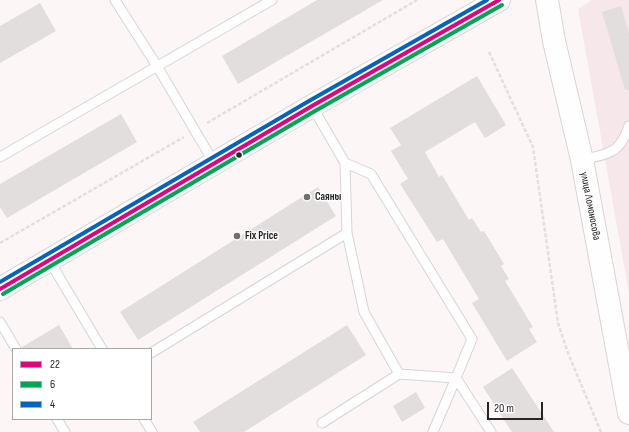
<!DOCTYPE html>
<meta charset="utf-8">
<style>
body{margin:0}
#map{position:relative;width:629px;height:432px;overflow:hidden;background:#fcf6f7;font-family:"Sofia Sans Condensed",sans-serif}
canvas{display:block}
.legend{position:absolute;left:12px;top:348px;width:140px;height:72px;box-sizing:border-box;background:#fff;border:1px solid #a9a8a8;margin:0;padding:5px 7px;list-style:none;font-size:12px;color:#292526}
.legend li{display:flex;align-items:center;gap:8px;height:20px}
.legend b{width:20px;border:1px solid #a9a8a8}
.scale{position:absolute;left:487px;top:402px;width:56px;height:18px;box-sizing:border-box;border:2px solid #292526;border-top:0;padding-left:5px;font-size:12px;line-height:14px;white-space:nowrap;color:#292526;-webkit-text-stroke:3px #fff;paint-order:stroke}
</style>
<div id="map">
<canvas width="629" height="432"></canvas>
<ul class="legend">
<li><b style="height:5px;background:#e5007d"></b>22</li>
<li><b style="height:5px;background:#00a651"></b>6</li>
<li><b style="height:5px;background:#0065bd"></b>4</li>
</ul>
<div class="scale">20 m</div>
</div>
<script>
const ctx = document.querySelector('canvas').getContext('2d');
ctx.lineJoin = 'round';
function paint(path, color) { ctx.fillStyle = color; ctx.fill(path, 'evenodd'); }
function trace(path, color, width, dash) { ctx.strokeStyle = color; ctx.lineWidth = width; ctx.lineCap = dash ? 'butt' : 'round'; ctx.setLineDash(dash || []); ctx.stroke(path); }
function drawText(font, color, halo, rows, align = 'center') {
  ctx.font = font + ' "Sofia Sans Condensed",sans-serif'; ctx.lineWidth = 3; ctx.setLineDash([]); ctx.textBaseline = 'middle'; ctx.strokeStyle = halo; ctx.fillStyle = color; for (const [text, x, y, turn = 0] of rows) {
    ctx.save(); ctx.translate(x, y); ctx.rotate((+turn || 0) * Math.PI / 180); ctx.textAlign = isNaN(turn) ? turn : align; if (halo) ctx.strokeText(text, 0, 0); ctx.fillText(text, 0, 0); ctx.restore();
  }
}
const built = new Path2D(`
 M592,0h37v293l-51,-284z`);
const building = new Path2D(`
 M317,0h66l-145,84 -16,-28z
 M40,3l16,28 -56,32v-37z
 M621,6l8,28v56h-4l-23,-78z
 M477,76l29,49 -21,13 -10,-16 -50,30 14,25 3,-2 27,45 3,-2 9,14 3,-1 20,33 -3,2 8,13 -4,2 28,46 -4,2 8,13 -30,19 -35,-58 7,-4 -36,-60 -6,3 -37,-58 8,-5 -17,-28 10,-6 -11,-17z
 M121,114l16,28 -130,76 -7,-11v-23z
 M318,187l18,29 -198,124 -18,-28z
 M59,325l14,24h-51v-2z
 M347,325l19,30 -122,77h-44l-7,-10z
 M512,368l42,64h-42l-29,-45z
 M416,392l9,16 -23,14 -9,-16z`);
const path = new Path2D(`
 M489,52l44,95 25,176 10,30 33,79
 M207,123l210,-123
 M0,243l184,-106`);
const service = new Path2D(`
 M115,0l42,66 57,97
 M0,157l272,-157
 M582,160c27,-7 37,-5 47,-34
 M345,163l26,11 101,165 -16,39 -57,-4
 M49,260l53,89
 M0,322l16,27
 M151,353l196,-120 -2,-70 -33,-57
 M57,419l8,13
 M144,419l8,13
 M322,423l77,-49 -35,-62 -17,-79
 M433,432l23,-54 35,54`);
const tertiary = new Path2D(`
 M547,0l7,41 28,119 47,253
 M0,289l312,-183 187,-106`);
const bus1 = new Path2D(`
 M0,289l312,-183 187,-106`);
const bus2 = new Path2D(`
 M3,294l312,-183 187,-106`);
const bus3 = new Path2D(`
 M0,282l309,-181 178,-101`);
const markers = [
 [239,155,3.5,"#292526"],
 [307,197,4,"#736e6f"],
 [237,236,4,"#736e6f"]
];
const poiNames = [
 ["Саяны",315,197],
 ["Fix Price",245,236]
];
const streetNames = [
 ["улица Ломоносова",590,206,79]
];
paint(built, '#f5e7ea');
paint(building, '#e2dede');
trace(service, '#d9d4d5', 11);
trace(tertiary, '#d9d4d5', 24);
trace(path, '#e1e0e0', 2.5, [4, 2]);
trace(service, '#fffefe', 9);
trace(tertiary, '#fffefe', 22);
trace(bus1, '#e5007d', 4);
trace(bus2, '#00a651', 4);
trace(bus3, '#0065bd', 4);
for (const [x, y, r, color] of markers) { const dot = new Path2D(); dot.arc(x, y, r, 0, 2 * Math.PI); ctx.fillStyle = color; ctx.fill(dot); trace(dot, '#fff', 1.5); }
drawText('bold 11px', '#292526', '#fff', poiNames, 'left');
drawText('11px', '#292526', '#fff', streetNames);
</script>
